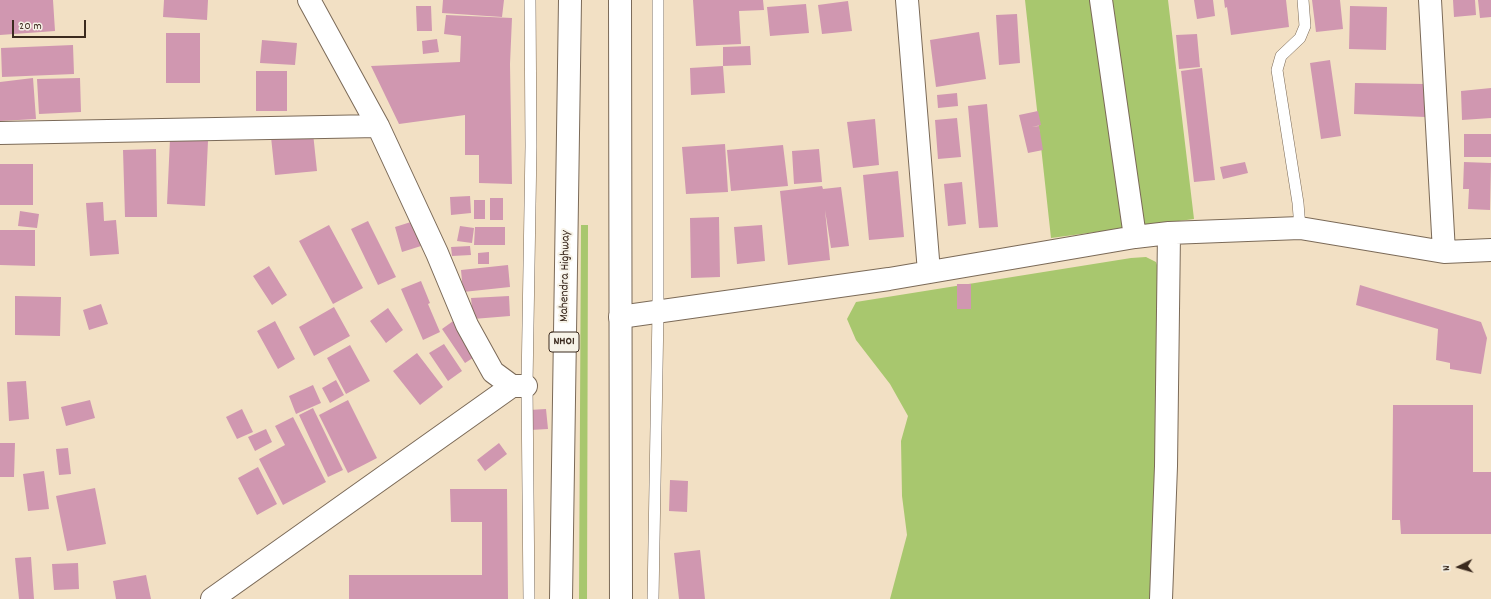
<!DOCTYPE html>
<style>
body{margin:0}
#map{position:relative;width:1491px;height:599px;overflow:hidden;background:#f2e0c4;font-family:Dekko,sans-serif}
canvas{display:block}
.north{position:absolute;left:1439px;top:547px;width:40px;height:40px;-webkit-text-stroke:3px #f7f3e8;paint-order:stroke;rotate:265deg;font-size:11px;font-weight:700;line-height:16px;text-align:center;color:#3b2a1e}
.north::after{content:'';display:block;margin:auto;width:14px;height:18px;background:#3b2a1e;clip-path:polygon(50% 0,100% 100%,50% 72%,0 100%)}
.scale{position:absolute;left:12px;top:20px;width:74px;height:18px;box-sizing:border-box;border:2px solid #3b2a1e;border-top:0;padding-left:5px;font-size:12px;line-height:14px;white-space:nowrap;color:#3b2a1e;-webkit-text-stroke:3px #f7f3e8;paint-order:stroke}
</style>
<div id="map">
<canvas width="1491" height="599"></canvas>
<div class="north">N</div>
<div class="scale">20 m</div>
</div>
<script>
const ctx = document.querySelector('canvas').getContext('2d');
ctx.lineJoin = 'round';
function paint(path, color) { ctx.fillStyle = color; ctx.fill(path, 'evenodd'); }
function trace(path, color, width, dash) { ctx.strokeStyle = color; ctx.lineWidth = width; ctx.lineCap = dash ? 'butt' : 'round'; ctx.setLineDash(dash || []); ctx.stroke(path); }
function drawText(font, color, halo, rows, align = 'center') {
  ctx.font = font + ' Dekko,sans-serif'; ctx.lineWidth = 4; ctx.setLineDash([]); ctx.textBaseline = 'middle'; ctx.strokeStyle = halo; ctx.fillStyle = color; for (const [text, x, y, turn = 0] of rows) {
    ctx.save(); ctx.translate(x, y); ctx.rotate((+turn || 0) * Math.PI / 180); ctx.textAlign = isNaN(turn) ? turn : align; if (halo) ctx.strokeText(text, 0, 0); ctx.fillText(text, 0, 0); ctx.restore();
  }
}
const green = new Path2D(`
 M1025,0h143l26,219 -143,19z
 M581,225h7l-1,374h-8z
 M1146,257l10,5 3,9 -4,328h-265l17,-64 -5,-39 -1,-55 7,-25 -18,-32 -34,-44 -9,-21 9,-17 275,-44z`);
const building = new Path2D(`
 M0,0h53l2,31 -55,4z
 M164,0h44l-1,20 -44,-3z
 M443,0h61l-2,17 -60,-4z
 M693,0h70l1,10 -25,1 2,33 -45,2z
 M1194,0h19l2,16 -18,3z
 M1224,0h62l3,27 -58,8 -4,-28 -2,1z
 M1312,0h28l3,29 -27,3z
 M1453,0h22l1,15 -22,2z
 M1478,0h13v17l-11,1z
 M848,1l4,30 -30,3 -4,-29z
 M806,4l3,29 -39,3 -3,-29z
 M416,6h15l1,25h-15z
 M1350,6l37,1 -1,43 -37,-1z
 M1017,14l3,49 -21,2 -3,-50z
 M446,15l66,3 -2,46 2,120 -33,-1v-28h-14v-40l-66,9 -28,-58 89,-4 1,-26 -17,-2z
 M979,32l7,47 -50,8 -6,-47z
 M166,33h34v50h-34z
 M1197,34l3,33 -21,2 -3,-34z
 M437,39l2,13 -16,2 -1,-13z
 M262,40l35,3 -2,22 -35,-2z
 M73,45l1,29 -72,3 -1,-29z
 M750,46l1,19 -28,1v-19z
 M1330,60l11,76 -20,3 -11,-76z
 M723,66l2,27 -34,2 -1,-27z
 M1202,68l13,112 -21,2 -13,-111z
 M256,71h31v40h-31z
 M33,78l3,41 -36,2v-39z
 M80,78l1,34 -42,2 -2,-35z
 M1355,83l71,1 -1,33 -71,-3z
 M1491,88v30l-29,2 -1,-29z
 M957,93l1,13 -20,2 -1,-13z
 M987,104l11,123 -19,1 -11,-122z
 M1038,111l3,14 -9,2 7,-1 4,24 -15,3 -9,-38z
 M957,118l4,39 -23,2 -3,-39z
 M875,119l4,46 -26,3 -6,-46z
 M313,133l4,38 -42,4 -4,-38z
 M1464,134h27v23h-27z
 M170,139l38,2 -3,65 -38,-2z
 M725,144l3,48 -42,2 -4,-47z
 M783,145l5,41 -57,5 -4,-41z
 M156,149l1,68h-32l-2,-67z
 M819,149l3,33 -28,2 -2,-33z
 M1245,162l3,11 -25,6 -3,-12z
 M1464,162l27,1 -1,47 -22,-1 1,-20h-6z
 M0,164h33v41h-33z
 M898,171l6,66 -35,3 -6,-65z
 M962,182l4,42 -18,2 -4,-42z
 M822,186l1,3 18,-2 8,59 -18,2 -6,-38 5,50 -42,5 -8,-74z
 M470,196l1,17 -20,2 -1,-18z
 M490,198h13v22h-13z
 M474,200h11v19h-11z
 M103,202l1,19 12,-1 3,34 -29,2 -4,-53z
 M20,211l19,3 -2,14 -19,-2z
 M719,217l1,60 -29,1 -1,-60z
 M368,221l28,56 -18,8 -27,-56z
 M414,221l7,25 -19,6 -7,-25z
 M329,225l34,63 -30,16 -34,-63z
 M762,225l3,36 -28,3 -3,-37z
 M460,226l14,2 -2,15 -15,-2z
 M475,227h30v18h-31z
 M0,230h35v36l-35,-1z
 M470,246l1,9 -19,1 -1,-9z
 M489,252v12h-11v-11z
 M508,265l2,22 -47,5 -2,-22z
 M269,266l18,29 -15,10 -19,-29z
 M421,281l9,22 -2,1 12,28 -17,8 -22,-51z
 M957,284h14v25h-14z
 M1360,285l121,37 6,16 -6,36 -31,-5v-6l-14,-3 2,-31 -82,-24z
 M15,296l46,1 -1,39 -45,-1z
 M509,296l1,20 -37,3 -2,-21z
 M101,304l7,20 -19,6 -6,-20z
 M334,307l16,29 -36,20 -15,-29z
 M388,308l15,22 -17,13 -16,-22z
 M456,319l23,35 -14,9 -23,-34z
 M275,321l20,38 -17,10 -21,-38z
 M444,344l18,27 -14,10 -19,-28z
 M350,345l20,36 -24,13 -19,-36z
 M417,353l26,34 -23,18 -27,-34z
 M336,380l8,15 -14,8 -8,-15z
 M26,381l3,38 -20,2 -2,-39z
 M313,385l8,18 -25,11 -7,-18z
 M90,400l5,18 -29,8 -5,-19z
 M348,400l29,58 -29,15 -29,-58z
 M1393,405h80v67h18v62h-90l-1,-14h-8z
 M313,408l30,62 -15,7 -29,-62z
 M242,409l11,23 -16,7 -11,-22z
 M546,409l2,20 -18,1 -1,-20z
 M293,417l33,65 -43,23 -24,-46 26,-14 -10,-19z
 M266,429l6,13 -17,9 -7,-14z
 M0,443h15l-1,34h-14z
 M499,443l8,11 -22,17 -8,-11z
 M68,448l3,26 -12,1 -3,-26z
 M258,467l19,37 -20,11 -19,-37z
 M44,471l5,38 -21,2 -5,-37z
 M670,480l18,1 -1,31 -18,-1z
 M95,488l11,56 -39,7 -11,-55z
 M450,489h57l1,110h-159v-24h133v-53h-31z
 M700,550l5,49h-26l-5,-46z
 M31,557l3,42h-15l-4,-41z
 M78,563l1,26 -25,1 -2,-26z
 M146,575l5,24h-35l-3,-18z`);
const lane = new Path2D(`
 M1300,228l-2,-25 -21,-133 4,-14 19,-18 5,-12 -2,-26
 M529,599l-2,-214 4,-239 -1,-146
 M653,599l5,-287v-312`);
const street = new Path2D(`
 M309,0l69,126 59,127 30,72 26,47 19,14
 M907,0l22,272
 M1101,0l34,237
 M1430,0l14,252
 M0,133l378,-7
 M620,317l269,-38 246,-42 34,-4 131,-5 144,24 47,-2
 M212,599l300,-213h14
 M1161,599l5,-133 3,-233`);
const highway = new Path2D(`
 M620,0l1,599
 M561,599l9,-599`);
const shields = [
 [564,342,30]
];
const shieldNames = [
 ["NH01",564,342]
];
const streetNames = [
 ["Mahendra Highway",566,276,-89]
];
paint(green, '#a8c76e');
paint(building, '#d097b0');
trace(lane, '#7b6a58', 12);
trace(street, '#7b6a58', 24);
trace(highway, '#7b6a58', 24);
trace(lane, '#fff', 11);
trace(street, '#fff', 22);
trace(highway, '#fff', 22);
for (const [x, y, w] of shields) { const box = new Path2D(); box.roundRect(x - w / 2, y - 10, w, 20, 3); ctx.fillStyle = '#f7f3e8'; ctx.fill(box); trace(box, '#3b2a1e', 1); }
drawText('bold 12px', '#3b2a1e', null, shieldNames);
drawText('13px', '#3b2a1e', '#f7f3e8', streetNames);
</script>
